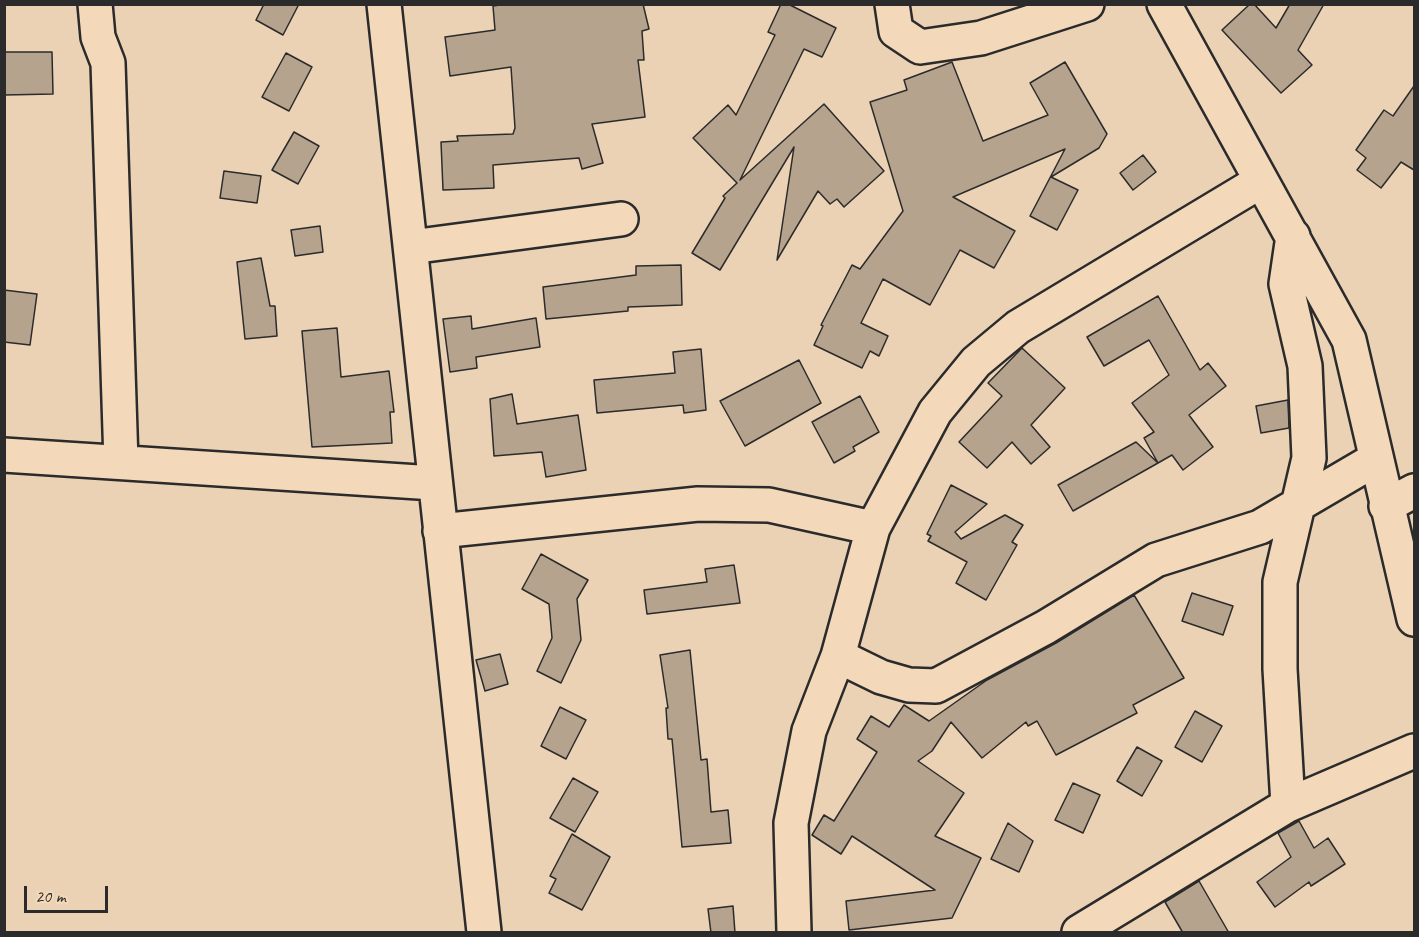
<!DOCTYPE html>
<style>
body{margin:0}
#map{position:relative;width:1419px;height:937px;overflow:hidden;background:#ebd2b4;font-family:Caveat,sans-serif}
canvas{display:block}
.frame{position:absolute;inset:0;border:6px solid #2b2b2b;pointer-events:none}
.scale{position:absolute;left:24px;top:886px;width:84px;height:27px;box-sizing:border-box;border:3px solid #2b2b2b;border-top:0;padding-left:8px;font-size:18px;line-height:21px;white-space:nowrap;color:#2b2b2b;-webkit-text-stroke:4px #f3d9ba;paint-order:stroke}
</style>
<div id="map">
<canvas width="1419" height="937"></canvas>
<div class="frame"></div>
<div class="scale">20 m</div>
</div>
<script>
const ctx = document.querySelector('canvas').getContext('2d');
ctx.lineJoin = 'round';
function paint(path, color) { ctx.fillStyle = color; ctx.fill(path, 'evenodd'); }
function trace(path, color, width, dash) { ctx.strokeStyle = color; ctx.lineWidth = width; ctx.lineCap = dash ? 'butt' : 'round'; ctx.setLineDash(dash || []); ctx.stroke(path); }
const building = new Path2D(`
 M264,4h35l-16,31 -27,-15z
 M507,4h136l6,25 -7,2 2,29h-6l7,57 -53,7 11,39 -21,6 -3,-11 -86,7 1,23 -51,2 -2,-48 17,-1 -1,-5 56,-2 2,-6 -4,-61 -61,9 -5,-39 50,-7 -2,-24z
 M781,4h7l48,24 -14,29 -18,-8 -64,131 84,-76 60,67 -40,36 -7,-8 -7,5 -12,-13 -41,69 17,-113 -74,123 -28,-17 33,-55 -2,-2 14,-13 -44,-45 35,-33 8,10 39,-80 -7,-3z
 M1250,4h4l22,24 14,-24h34l-26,46 14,15 -31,28 -59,-63z
 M4,52h48l1,42 -49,1z
 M286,53l26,14 -23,44 -27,-14z
 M952,62l31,79 65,-26 -18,-32 35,-21 42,72 -8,14 -48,29 27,13 -21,40 -27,-14 35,-67 -112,48 62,34 -21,37 -34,-18 -30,55 -47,-26 -22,44 27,13 -9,20 -9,-5 -8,17 -48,-23 9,-19 -2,-1 31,-60 8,4 43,-58 -33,-109 37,-12 -3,-10z
 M1414,86v84l-13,-8 -20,26 -24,-18 9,-12 -10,-8 28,-40 9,6z
 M294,132l25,14 -21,38 -26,-14z
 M1143,155l13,17 -23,18 -13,-17z
 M224,171l37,5 -4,27 -37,-5z
 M320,226l3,26 -28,4 -4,-26z
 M261,258l9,48h5l2,30 -32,3 -8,-77z
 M681,265l1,40 -54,2v4l-82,8 -3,-32 93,-12v-9z
 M4,290l33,4 -7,51 -26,-3z
 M1158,296l42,74 8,-7 18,23 -37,29 24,32 -30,23 -11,-15 -14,8 -14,-25 10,-6 -22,-29 37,-28 -20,-35 -45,26 -17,-29z
 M471,316l1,13 64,-11 4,29 -64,10 1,11 -27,4 -7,-53z
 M337,328l4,49 48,-6 5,41h-4l2,31 -80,4 -10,-116z
 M1022,348l43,40 -34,37 19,22 -19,17 -19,-22 -25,26 -28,-26 43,-46 -14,-13z
 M701,349l5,61 -22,3 -1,-8 -86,8 -3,-33 81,-7 -2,-21z
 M799,360l22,43 -76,43 -25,-45z
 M512,394l5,30 61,-9 8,55 -40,7 -4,-25 -48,4 -4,-57z
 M860,396l19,36 -26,15 2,4 -21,12 -22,-41z
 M1288,400l1,28 -28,5 -5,-27z
 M1136,442l22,21 -85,48 -15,-26z
 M951,485l36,19 -32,28 6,7 44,-24 18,10 -11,17 5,3 -31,55 -30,-17 11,-21 -39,-21 3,-5 -4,-2z
 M541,554l47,26 -11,19 4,41 -20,43 -24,-12 15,-33 -3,-34 -27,-15z
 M734,565l6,38 -93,11 -3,-24 63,-8 -2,-13z
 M1192,593l41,13 -10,29 -41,-14z
 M1134,595l50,83 -51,27 4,8 -81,42 -19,-34 -9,5 -2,-4 -44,36 -31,-36 -19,29 -14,10 46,32 -29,43 46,22 -29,60 -103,12 -3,-29 89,-11 -83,-54 -11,18 -29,-19 12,-20 10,6 43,-69 -20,-13 14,-23 18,11 15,-22 25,16 58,-41 69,-37z
 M690,650l11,110 6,-1 4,53 17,-2 3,33 -49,4 -10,-108h-4l-2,-31h2l-8,-53z
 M500,654l8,30 -23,7 -9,-31z
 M560,707l26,13 -20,39 -25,-13z
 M1195,711l27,15 -20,36 -27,-15z
 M1137,747l25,14 -20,35 -25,-15z
 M573,778l25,14 -23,40 -25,-14z
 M1073,783l27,12 -17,38 -28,-13z
 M1299,821l15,27 14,-10 17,26 -34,22 -2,-4 -34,25 -18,-25 34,-25 -13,-24z
 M1008,823l25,18 -14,31 -28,-13z
 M572,834l38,23 -28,53 -33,-17 7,-14 -6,-3z
 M1199,881l30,52h-46l-18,-31z
 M733,906l2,27h-24l-3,-24z`);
const minor = new Path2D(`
 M95,4l3,33 10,26 13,399
 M384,4l100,928
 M892,4l4,27 24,16 61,-9 106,-34
 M1164,4l185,336 65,279
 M411,247l210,-28
 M4,455l430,28
 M1386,506l28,-15
 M440,531l258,-27 71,1 104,23 62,-116 41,-50 42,-35 243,-146
 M838,656l43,21 28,8 27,1 110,-59 110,-67 104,-33 116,-68
 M1288,805l-8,-136v-87l29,-124 -4,-92 -19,-82 7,-48
 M794,932l-3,-109 18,-92 29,-75 35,-128
 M1079,932l209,-127 126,-54`);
paint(building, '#b5a38e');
trace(building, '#2b2b2b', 1.5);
trace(minor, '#2b2b2b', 38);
trace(minor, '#f3d9ba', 33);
</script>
